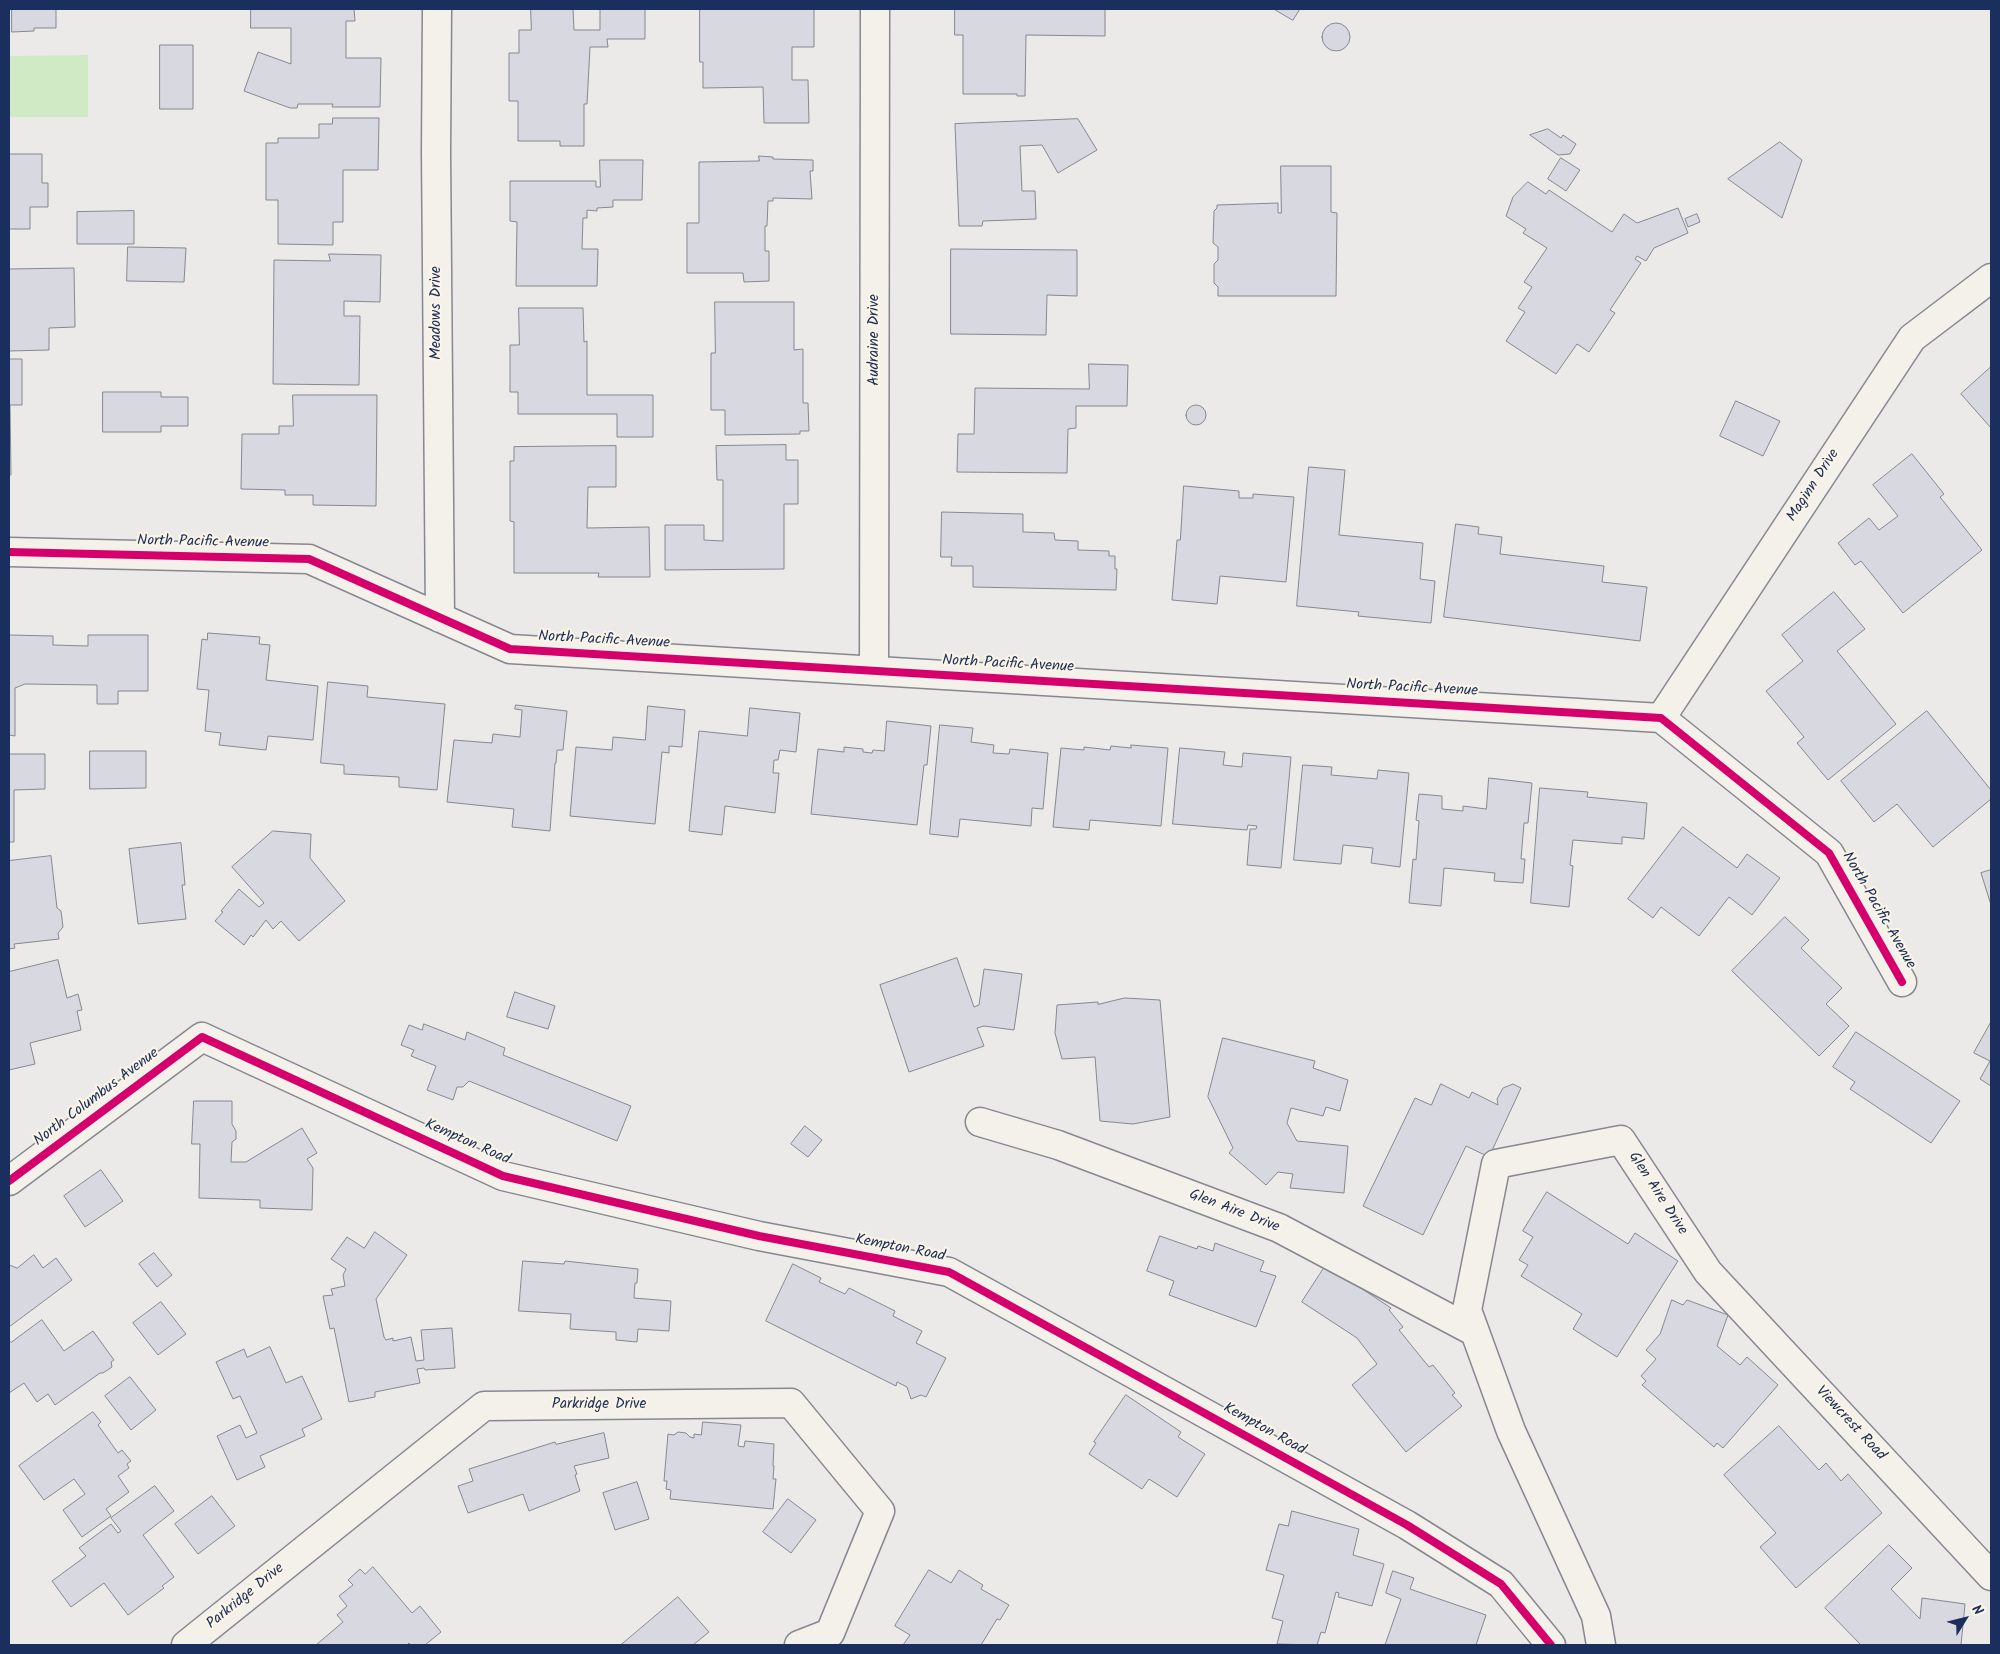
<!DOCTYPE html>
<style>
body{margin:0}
#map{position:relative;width:2000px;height:1654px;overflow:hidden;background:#eceae8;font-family:Kalam,sans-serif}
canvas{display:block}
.frame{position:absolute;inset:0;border:10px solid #1b2f5e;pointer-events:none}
.north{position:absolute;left:1940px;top:1594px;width:50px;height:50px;-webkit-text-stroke:4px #fcf5e5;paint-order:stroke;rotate:54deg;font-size:14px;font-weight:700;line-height:20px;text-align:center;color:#1b2f5e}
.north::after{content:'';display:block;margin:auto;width:18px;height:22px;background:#1b2f5e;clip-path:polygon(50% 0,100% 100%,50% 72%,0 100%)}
</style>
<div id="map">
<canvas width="2000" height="1654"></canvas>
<div class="frame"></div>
<div class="north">N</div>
</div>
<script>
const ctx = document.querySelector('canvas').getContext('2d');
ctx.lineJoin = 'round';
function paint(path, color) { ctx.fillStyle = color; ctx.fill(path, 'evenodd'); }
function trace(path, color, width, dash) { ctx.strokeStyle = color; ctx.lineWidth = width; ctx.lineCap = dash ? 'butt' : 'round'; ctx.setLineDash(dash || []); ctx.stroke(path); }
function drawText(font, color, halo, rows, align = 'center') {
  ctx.font = font + ' Kalam,sans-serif'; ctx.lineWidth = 4; ctx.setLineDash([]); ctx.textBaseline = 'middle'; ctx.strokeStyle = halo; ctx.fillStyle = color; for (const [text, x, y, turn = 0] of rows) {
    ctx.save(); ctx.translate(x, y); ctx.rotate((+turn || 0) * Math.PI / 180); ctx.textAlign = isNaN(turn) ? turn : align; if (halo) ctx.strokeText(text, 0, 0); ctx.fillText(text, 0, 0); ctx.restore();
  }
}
const green = new Path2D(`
 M88,55v62h-79v-61z`);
const building = new Path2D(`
 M12,9h44v19h-22v3l-22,1z
 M251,9h103l1,12h-9v37h35l-1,49h-48l1,-3h-35l-1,4h-7l-46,-17 14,-39 33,12v-36h-40z
 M531,9h42l1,21h26v-21h45v30h-38l1,8h-18l-3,57h-3v42h-24v-5h-42v-40h-9v-48h10v-23h12z
 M700,9h114v38h-22v33h16l1,43h-45l-1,-36 -60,1v-26h-3z
 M955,9h150v27l-79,-1 -1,61h-8v-2h-54v-59h-8z
 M1274,9h26l-7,11z
 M1322 37a14 14 0 1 1 28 0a14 14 0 1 1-28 0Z
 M160,45h33v64h-33z
 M333,118h46l-1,52h-35v52h-10v23l-55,-1v-44h-12v-57h12v-5h41v-14h13z
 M1078,119l19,31 -39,23 -16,-28 -22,1 2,45h13l1,28 -53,2 -1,5h-23l-4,-102z
 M1548,129l13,9 2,-3 13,9 -6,10 -12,1 -28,-20z
 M1780,142l22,18 -20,58 -54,-39z
 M9,154h33v29h6v24h-18v22h-21z
 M759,156l14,1v2l40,1v11h-3l2,28 -39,-1v3h-5l-1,25h-2v25h4v30l-25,1 -1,-9h-56v-50h12v-61l60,-1z
 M1561,158l19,12 -14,21 -18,-12z
 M600,160h43l-1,40h-29v7l-16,1v3l-10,-1v8h-4l-1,31h16l-1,37h-81l1,-64 -7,-1v-40h86v6h4z
 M1281,166h50v46l6,1 -1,83h-118v-9l-4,-4v-19l4,-4v-13l-5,-4 1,-32 3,-3v-3l61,-2v10h3z
 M1528,182l18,12 3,-4 63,42 12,-18 13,9 41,-15 10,25 -34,15 -8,13 -9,-5 -2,3 6,4 -31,47 5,3 -26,39 -12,-8 -21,30 -50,-33 19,-29 -7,-4 14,-21 -8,-5 23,-34 -24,-15 3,-4 -20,-13 7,-19z
 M134,211v33h-57v-32z
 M1697,214l3,8 -12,5 -3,-8z
 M128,247l58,1 -2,34 -57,-1z
 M951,249l126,1v46l-30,-1 -1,40 -95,-1z
 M329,254l52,1 -1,47 -36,-1v15h16l-1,69 -86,-1 1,-124 56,1z
 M9,264v5l65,-1 1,59 -26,1v22l-40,1z
 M715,302h79v48l9,-1v54h5l1,28h-9v3l-75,1v-25h-14v-57h4z
 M519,308h64l1,34 3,-1v54h66v42h-36v-23h-99v-22h-8v-47h9z
 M9,359h13v46h-12l1,70h-2z
 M1089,364l39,1 -1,41h-51v22l-8,1 -1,44 -110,-1 1,-38h16l1,-46 114,1z
 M1991,367v61l-30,-34z
 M103,392h58v5h27v29h-27v6h-58z
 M293,395h84l-1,111 -63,-1v-10h-28v-5l-44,-1 1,-55h37v-8h14z
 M1736,401l44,20 -17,35 -43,-20z
 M1186 415a10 10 0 1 1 20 0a10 10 0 1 1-20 0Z
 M786,445v15h12v44h-14v65l-119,1v-45h39v15l19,1v-61h-6l-1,-34z
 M616,446v41h-28l-1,41 62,-1 1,50h-52l1,-4h-85v-51l-4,-1v-60h4v-14z
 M1912,454l32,40 -4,3 42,53 -79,63 -42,-52 -6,4 -17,-22 31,-25 10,12 19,-14 -25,-31z
 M1309,467l36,3 -6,65 84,8 -3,36 15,2 -4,42 -73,-7 1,-4 -62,-6z
 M1184,486l55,5v7h14v-4l41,3 -8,85 -66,-6 -3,28 -45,-4 5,-60h3z
 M942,512l81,2v18l31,1 1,7 23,1v9l31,1v5h6v13h2l-1,21 -143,-3v-21h-22l1,-9h-11z
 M1456,524l23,3 -1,7 24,3 -2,17 104,12 -2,16 45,5 -7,54 -196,-24z
 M1834,592l31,37 -28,22 59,73 -68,56 -31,-37 7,-6 -38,-46 37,-30 -21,-26z
 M208,633l52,4 -1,7 11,1 -4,35 52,6 -5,54 -45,-4 -2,14 -47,-5 2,-12 -16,-2 4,-41 -12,-1 5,-50 5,1z
 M9,635l44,1v9l35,1v-11h60v56h-30v13h-21v-19l-72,-1 -10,4v48l-6,-1z
 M328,682l40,4 -1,11 78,7 -8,86 -38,-3v-10l-55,-3v-9l-23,-2z
 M516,705l51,6 -4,39h-6l-1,13h-1l-5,68 -38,-4 2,-18 -67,-7 7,-62 38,3 1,-9 27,3 2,-27 -7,-1z
 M648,706l37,4 -3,37 -13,-1v7l-7,-1 -7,72 -85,-8 6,-69 36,3 1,-13 32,3z
 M750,708l50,5 -4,39 -16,-2 -2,10h-4l-1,13h6l-4,40 -50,-7 -3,29 -33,-4 10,-100 48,5z
 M1927,711l64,79v9l-58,48 -36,-43 -23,18 -33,-41z
 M887,721l44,5 -4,39h-3l-7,60 -106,-11 7,-65 26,3v-5l19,2v3l9,1 1,-3 11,1z
 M940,725l33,3 -2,14 23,3 -1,8 16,1 1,-5 38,4 -5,56 -11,-1 -1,18 -71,-7 -2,18 -28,-3z
 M1131,745l37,3 -7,78 -71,-6 -1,10 -36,-3 8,-79 23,2v-3l26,3 1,-4 20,2z
 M1180,748l45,4 -2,13 19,2 1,-14 48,4 -10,111 -34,-3 3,-36h6l1,-3 -9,-1 -1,5 -74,-6z
 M90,751h56v37l-56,1z
 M9,754h36v35l-31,1v52h-5z
 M1303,765l29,2 -1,8 46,4 1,-9 31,3 -9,94 -29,-4 2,-15 -30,-3 -2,19 -47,-4z
 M1489,778l43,5 -4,40h-4l-3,36h4l-2,24 -29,-2 1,-8 -51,-5 -3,38 -32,-3 4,-44 3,1 3,-39 -3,-1 3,-26 23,2v13l21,2v-5l23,3z
 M1540,788l48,4 -1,5 60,6 -3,36 -22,-2v7l-49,-4 -3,25 3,1 -4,41 -38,-4z
 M1683,827l54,41 10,-14 33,24 -28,37 -23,-18 -30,39 -38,-29 -8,11 -25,-19z
 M273,831l38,3 -1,24 35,43 -46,40 -18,-20 -8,8 -7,-9 -13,17 -2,-2 -7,10 -29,-24 8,-9 -2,-1 18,-22 20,18 5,-4 -32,-36z
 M181,843l4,42h-3l4,34 -48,5 -9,-75z
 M51,856l6,52 4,3 2,16 -5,6 1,6 -45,5 1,4 -6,1v-88z
 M1991,870v35l-10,-32z
 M1785,917l24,23 -8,8 41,40 -16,16 23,22 -30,30 -87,-85z
 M957,958l17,49 5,-2 5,-36 38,5 -8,56 -30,-4 -7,2 7,18 -75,26 -29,-87z
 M58,960l9,38 11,-4 4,16 -5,1 4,19 -51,13 5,21 -26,6v-98z
 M515,992l40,14 -7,23 -41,-12z
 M1125,998l35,2 10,117 -37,7 -33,-3 -5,-64 -33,2 -7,-26 2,-28 41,-3v2z
 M1991,1022v64l-11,-7 10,-18 -16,-8z
 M424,1024l41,16 2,-8 38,16 -2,7 128,51 -14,35 -148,-60 -6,6h-6l-4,13 -26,-10 9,-24 -25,-10 3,-6 -13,-5 8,-20 13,5z
 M1856,1032l104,69 -29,42 -81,-54 5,-7 -22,-15z
 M1223,1038l92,23 -2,7 35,12 -8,31 -14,-4 -3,9 -32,-8 -4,15 10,18 51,5 -4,47 -54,-5 3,-14 -15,-2 -12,13 -37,-32 4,-5 -25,-51z
 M1441,1084l28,14 3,-6 26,13 -1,-6 6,-11 10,-4 8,4 -32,69 -23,-11 -43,89 -60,-29 52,-108 16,7z
 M194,1101h38v23l4,7v8l-4,3 -1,20h15l56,-34 15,25 -10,6 6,9 -1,42 -52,-2v-8l-61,-2 1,-54h-8z
 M805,1126l17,14 -14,17 -17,-13z
 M101,1170l22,31 -38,26 -21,-31z
 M1547,1192l81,52 7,-11 43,28 -61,96 -44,-28 9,-15 -61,-38 7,-11 -9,-5 14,-23 -10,-6z
 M375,1232l32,23 -31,44 8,38 2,3 7,-2v3l18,-4 5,24 8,-1 -3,-30 31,-2 3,40 -30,2 -1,-2 -7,1 3,14 -45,9v5l-26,5 -15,-74 -4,1 -7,-33 10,-1 -2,-6 14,-3 -2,-11 3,-6 -15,-10 16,-22 17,11z
 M1160,1236l37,13 1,-3 15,5 2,-8 49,18 -4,10 16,5 -20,51 -87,-32 5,-14 -27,-10z
 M154,1253l18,22 -15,12 -18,-23z
 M34,1255l9,13 13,-10 16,22 -63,47v-62l8,3z
 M523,1261l41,3 1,-3 73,8 -1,14h-2l-1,15 37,3 -2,30 -31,-2 -1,13 -21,-2v-8l-46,-3 1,-15 -52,-3z
 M793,1264l28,14 -2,4 26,12 4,-6 46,23 -2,5 29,15 -6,12 30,15 -20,39 -5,-2 -10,4 -4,-12 -10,-5 -1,4 -130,-65z
 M1326,1265l65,43 -2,2 14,17 -4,3 30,37 4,-2 22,28 -3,2 10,11 -56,46 -54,-67 25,-21 -20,-26 -55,-36z
 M1672,1300l11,5 4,-5 41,15 -11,31 23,19 7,-8 31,28 -55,63 -6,-5 -3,4 -72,-62 4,-4 -5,-5 15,-17 -10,-9 14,-16z
 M161,1302l25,32 -28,21 -25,-32z
 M42,1320l22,31 29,-20 21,29 -3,2 1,5 -9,6h-3l-45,32 -7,-11 -11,8 -13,-19 -15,10v-52l2,1z
 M270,1347l16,36 16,-7 20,43 -20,10 3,7 -45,20 5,11 -28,13 -20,-44 23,-11 6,13 11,-5 -17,-37 -7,3 -17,-37 28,-13 3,8z
 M130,1377l26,33 -25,20 -26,-34z
 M1126,1395l55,37 -3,5 27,17 -28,43 -28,-18 -7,10 -53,-35 7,-11 -2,-1z
 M93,1412l8,10 -3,3 20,28 4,-3 9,11 -4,3 2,4 -11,8 11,16 -23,17 5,7 -29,21 -19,-27 22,-16 -11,-15 -30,21 -25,-34z
 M703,1422l38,3 -3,21 6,1 1,-6 29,3 -1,22h1l-1,13h3l-3,30 -103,-10 1,-9 -5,-1 1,-8h-3l4,-47 6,1 4,-3 8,1 4,4 4,1v-4l7,1z
 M1779,1426l40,44 7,-7 15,18 7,-7 34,39 -86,75 -36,-41 16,-14 -52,-58z
 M604,1433l5,25 -35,8 3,8 -2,1 5,16 -51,20 -6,-17 -55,19 -10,-27 15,-5 -4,-12 86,-27 1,2z
 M637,1482l12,37 -34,11 -12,-37z
 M155,1486l19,25 -31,24 31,42 -12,9 2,2 -36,27 -24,-32 -33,24 -19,-26 34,-25 -7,-8 32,-24 7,9 3,-2 -10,-13z
 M212,1496l23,30 -37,28 -23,-30z
 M788,1499l28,21 -25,33 -28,-21z
 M1292,1511l67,18 -6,26 31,9 -12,42 -34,-9 1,-4 -3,-1 -11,41 -4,-1 -4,13 -40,-1 6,-23 -11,-3 12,-43 -18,-5 13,-46 9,2z
 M1889,1545l23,23 -21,21 29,30 2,-21 43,6 -4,41h-100l-36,-37z
 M373,1567l39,46 8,-7 21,26 -16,13h-14l-2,-2 -2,2h-91l27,-23 -6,-7 10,-9 -8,-10 14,-11 -5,-5 12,-11 5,5z
 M929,1570l22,13 8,-13 24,15 -2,4 28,16 -9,15 -3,-1 -16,26h-78l7,-10 -15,-9z
 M1393,1571l21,7 -4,11 76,26 -10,30h-91l16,-46 -15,-6z
 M678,1597l31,35 -16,13h-72z`);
const minor = new Path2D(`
 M437,9l-1,143 4,466
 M9,552l300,7 201,90 1151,69 168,135 73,129
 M874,671l1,-662
 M1661,718l251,-380 79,-60
 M980,1122l78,23 221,83 196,104
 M9,1181l193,-144 301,139 256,60 190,36 458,253 94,59 50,61
 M186,1645l298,-239 307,-3 89,108 -50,122 -31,12
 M1601,1645l-5,-29 -85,-185 -44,-121 29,-146 125,-24 87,132 283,304`);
const cycleway = new Path2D(`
 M9,552l300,7 201,90 1151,69 168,135 73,129
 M9,1181l193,-144 301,139 256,60 190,36 458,253 94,59 50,61`);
const streetNames = [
 ["Meadows Drive",437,313,-90],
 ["Audraine Drive",875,340,-90],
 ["Maginn Drive",1814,486,-57],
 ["North Pacific Avenue",203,543,1],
 ["North Pacific Avenue",604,641,3],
 ["North Pacific Avenue",1008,665,3],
 ["North Pacific Avenue",1412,689,3],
 ["North Pacific Avenue",1878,911,60],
 ["North Columbus Avenue",97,1098,-37],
 ["Kempton Road",467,1143,24],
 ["Glen Aire Drive",1657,1194,57],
 ["Glen Aire Drive",1234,1212,21],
 ["Kempton Road",900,1249,11],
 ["Parkridge Drive",599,1405],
 ["Viewcrest Road",1850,1424,47],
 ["Kempton Road",1264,1430,29],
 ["Parkridge Drive",246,1597,-39]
];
paint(green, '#d0eac5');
paint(building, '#d8d8e1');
trace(building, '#858890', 1);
trace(minor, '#858890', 31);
trace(minor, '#f4f1eb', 28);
trace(cycleway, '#d6006c', 8);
drawText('15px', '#1b2f5e', '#fcf5e5', streetNames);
</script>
